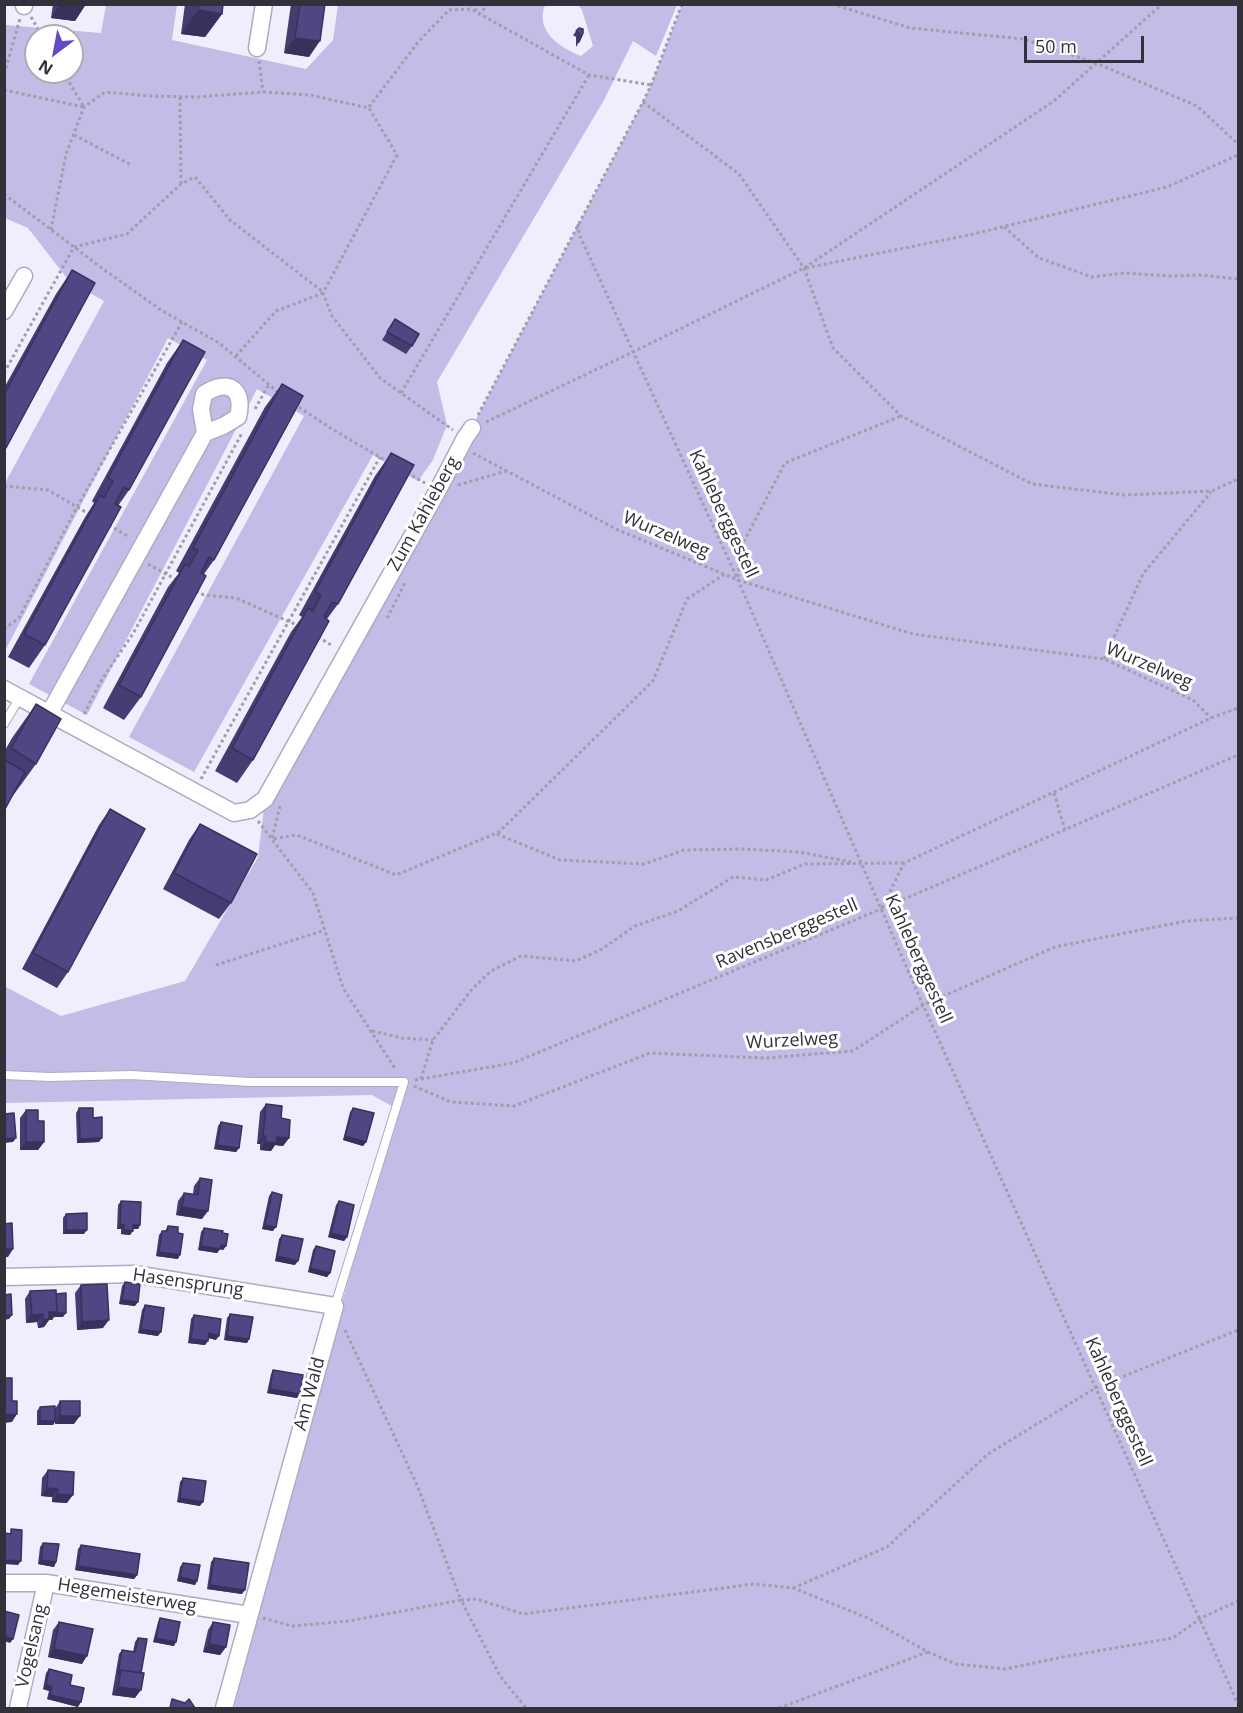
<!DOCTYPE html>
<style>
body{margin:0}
#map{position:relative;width:1243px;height:1713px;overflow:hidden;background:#efeefd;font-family:"Open Sans",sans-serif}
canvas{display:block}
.frame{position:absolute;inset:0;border:6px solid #32313b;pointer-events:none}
.north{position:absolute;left:24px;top:24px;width:60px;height:60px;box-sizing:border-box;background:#fff;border:2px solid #adadb1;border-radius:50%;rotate:212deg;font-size:16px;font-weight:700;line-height:24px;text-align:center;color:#32313b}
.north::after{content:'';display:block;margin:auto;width:21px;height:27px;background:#6549c2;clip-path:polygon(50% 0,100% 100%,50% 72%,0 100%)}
.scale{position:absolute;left:1024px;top:36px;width:120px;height:27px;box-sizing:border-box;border:3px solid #32313b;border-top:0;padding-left:8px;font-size:18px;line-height:21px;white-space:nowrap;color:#32313b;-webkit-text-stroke:4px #fff;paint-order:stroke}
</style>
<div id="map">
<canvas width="1243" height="1713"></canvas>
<div class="frame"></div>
<div class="north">N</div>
<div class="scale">50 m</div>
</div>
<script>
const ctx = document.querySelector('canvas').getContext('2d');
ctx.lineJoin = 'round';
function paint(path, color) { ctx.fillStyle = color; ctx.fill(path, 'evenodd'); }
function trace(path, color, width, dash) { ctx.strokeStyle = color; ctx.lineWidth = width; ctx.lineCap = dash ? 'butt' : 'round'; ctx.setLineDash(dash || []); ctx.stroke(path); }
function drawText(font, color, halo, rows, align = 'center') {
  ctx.font = font + ' "Open Sans",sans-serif'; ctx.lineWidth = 6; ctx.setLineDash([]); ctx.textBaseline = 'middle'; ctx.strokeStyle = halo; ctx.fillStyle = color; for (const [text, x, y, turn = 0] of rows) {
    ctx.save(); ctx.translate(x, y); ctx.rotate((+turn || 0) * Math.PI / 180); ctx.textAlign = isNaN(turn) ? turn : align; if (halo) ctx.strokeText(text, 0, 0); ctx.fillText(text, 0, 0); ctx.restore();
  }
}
const green = new Path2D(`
 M106,5h71l-5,35 134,29 27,-29 5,-35h207c-10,26 14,42 36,51l12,-10 -11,-36 -4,-5h99l-21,51 -23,-15 -29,59 -167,282 10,43 -14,35 -15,21 -45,-26 -179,317 -65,-35 175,-321 -47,-27 -170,326 -58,-31 178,-324 -39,-22 -163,313v-168l99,-182 -35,-20 -41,-53 -23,-10v-193l96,8zM36,36h36v36h-36z
 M682,5h556v1703h-1004l100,-378 63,-221 -25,-14 -367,8 -1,-117 57,30 124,-35 73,-124 7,-58 207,-372 171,-325 8,-17z`);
const path = new Path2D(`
 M471,4l8,10 10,-10
 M832,4l78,24 113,11 73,24 101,43 41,38
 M31,17l11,19
 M259,61l4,31
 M63,72l21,35
 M4,74l16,-55
 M4,90l80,17
 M180,97l1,87
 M643,102l96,72 65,94 29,80 68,68 131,68 93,11 87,-4 26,-12
 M369,107l50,-66 30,-31 22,-1 118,66 62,10
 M74,135l57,30
 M4,194l95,72 62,44 58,33 60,50
 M578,224l1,10 159,346 185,425 315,699
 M1004,227l35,31 53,19 33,-4 44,3 31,-1 38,4
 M51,230l15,-76 18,-47 21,-15 45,4 46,1 67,-5 47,3 59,13 28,47 -74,138 9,23 48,62 73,52
 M806,268l163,-33 198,-48 71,-32
 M236,356l40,-45 47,-18
 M4,373l70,-126 53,-13 54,-50 14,-7 35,43 93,72
 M401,393l188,-318
 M294,404l38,25 56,33
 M255,409l14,-25
 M478,415l165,-313 8,-17 31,-81
 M486,422l147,-70 171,-84 250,-167 108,-97
 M473,453l143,76 122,51 175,54 191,25 89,41 18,18
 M407,473l18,10
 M458,485l48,-14
 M4,486l44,4 41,24
 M109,525l20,12
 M148,564l29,16
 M738,577l3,-30 44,-84 116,-47
 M196,591l8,4 32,3 63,28
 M387,618l19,-37
 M4,629l15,-11 58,-111 105,-185
 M318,637l15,9
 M1104,659l39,-85 68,-82
 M84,714l17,-33 33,-49 108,-199
 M201,779l179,-322
 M1054,793l11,37
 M280,806l-8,33 25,-4 99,40 103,-43 154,-151 34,-82 38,-25
 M258,821l55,72 30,95 53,82
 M497,834l63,26 84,4 40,-14 58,-1 57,3 52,10
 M882,908l22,-45 307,-145 27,-10
 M216,965l109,-35
 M372,1031l30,7 31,2
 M421,1079l12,-39 40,-52 18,-17 30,-15 55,5 26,-12 33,-23 43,-15 55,-34 33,3 39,-16 99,-1
 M415,1080l98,-17 368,-154 357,-154
 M414,1086l37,16 63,4 136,-53 115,5 88,-7 70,-46 132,-58 131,-26 52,-3
 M345,1330l72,155 44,115 16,-1 46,15 231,-30 39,4 75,30 60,34 28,12 49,5 58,-12 110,-19 28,-20 37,-17
 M793,1588l94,-41 101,-93 109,-67 141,-57
 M263,1618l29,8 57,-5 112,-21 39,76 26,32
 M779,1708l149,-56`);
const service = new Path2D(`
 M4,724l16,-27
 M4,1075l46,2 81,-2 119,7h154l-69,224`);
const minor = new Path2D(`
 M24,6v-2
 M257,48l7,-44
 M4,311l20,-35
 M4,689l230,124 16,-3 15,-11 173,-309 27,-52 7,-10
 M50,712l155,-279 -4,-24 3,-15c24,-16 41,-5 34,23l-15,9 -18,7
 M4,1277l130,-3 201,32 -111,402
 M4,1583h42l203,32
 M18,1708l28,-125`);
const wall = new Path2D(`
 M53,4h33l-11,17 -24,-3z
 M185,4h38l-1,10 -17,23 -24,-3z
 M291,4h34l-16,53 -25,-4z
 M579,28v14l-3,5v-10l-3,-2z
 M72,270l-66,178 -2,2v-62l52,-94z
 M395,319l17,27 -6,8 -24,-14z
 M183,340l-54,150 -11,16 -73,139 -16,23 -21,-11 76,-138 10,-16 -2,-2 75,-138z
 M282,384l-68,176 -10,14 -63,123 -17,23 -21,-12 65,-121 11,-14 -3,-2 89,-164z
 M391,453l-53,151 -11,15 -74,141 -16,23 -22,-12 76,-139 11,-15 -3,-2 76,-139z
 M36,704v60l-24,33 -8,14v-59l8,-14z
 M110,809l-42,163 -11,16 -35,-19 77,-144z
 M200,824l31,79 -12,16 -56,-30 26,-49z
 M266,1104l15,14 8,20 -6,8 -8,-1 -4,6 -11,-1v-6h-3l3,-32z
 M79,1108l14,10 6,24 -22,1 -1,-30z
 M353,1108l13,34 -3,4 -20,-6 7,-28z
 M26,1110l12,11 6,21 -6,8h-18v-32z
 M221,1122l18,26 -3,4 -22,-3 4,-23z
 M200,1178l2,41 -26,-4 2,-14 6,-8 9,1 1,-8z
 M272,1192l1,39 -11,-2 7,-33z
 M121,1201l19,24 -2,4h-5l-3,6 -9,-1v-5h-4l1,-24z
 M339,1201l8,36 -3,4 -16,-4 8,-32z
 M66,1214l18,20h-21v-16z
 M168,1226l10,7v26l-22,-3 3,-21 3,-4h3z
 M204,1228l18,5 4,13 -3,4 -3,-1 -3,4 -19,-3 3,-18z
 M282,1235l13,30 -20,-4 4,-22z
 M316,1246l14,27 -3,4 -19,-5 5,-22z
 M125,1282l10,24 -16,-2 3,-18z
 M81,1285l22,43 -26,2 -2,-37z
 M30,1291l26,3 7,23h-9l-2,3h-3l-5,7 -6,1 -1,-6 -11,1 -1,-24z
 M145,1305l13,31 -20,-3 4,-23z
 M230,1314l19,25 -2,4 -23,-3 3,-22z
 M194,1315l22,25 -8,-2 -3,7 -17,-2 3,-24z
 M273,1370l24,28 -30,-5 4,-19z
 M60,1401l14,23h-19v-2l-2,3h-16v-14l3,-4 15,2z
 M48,1470l19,33 -15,-1v-5l-11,-1 1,-18z
 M183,1478l17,28 -23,-4 3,-20z
 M43,1543l13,19 -2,5 -16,-3 2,-17z
 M81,1545l56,30 -3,4 -59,-9 3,-21z
 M214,1558l28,36 -35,-5 4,-27z
 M183,1563l14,18 -2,4 -18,-4 3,-14z
 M160,1618l14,28 -21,-4 5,-20z
 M59,1622l23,42 -34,-7 5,-27z
 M213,1622l13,25 -6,8 -17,-3 5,-22z
 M138,1638l3,35 -6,25 -23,-3 7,-41 3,-4 11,2 2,-10z
 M49,1669l21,16 8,22 -31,-8 2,-8 -6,-2 3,-16z`);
const shadedWall = new Path2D(`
 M60,4h26l-11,17 -24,-3z
 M198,10l24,4 -17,23 -24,-3z
 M295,38l25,3 -11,16 -25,-4z
 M263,1136h3l-6,8h-3z
 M345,1136l21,6 -3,4 -20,-6z
 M277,1137l12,1 -6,8 -8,-1 -4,6 -11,-1 5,-8z
 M16,1138l-3,4 -9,1v-4z
 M102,1138l-3,4 -22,1 3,-4z
 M26,1142h18l-6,8h-18z
 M217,1145l22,3 -3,4 -22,-3z
 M182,1207l26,4 -6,8 -26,-4z
 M120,1225h4l-3,4h-4z
 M133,1225h7l-2,4h-8z
 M265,1225l11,2 -3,4 -11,-2z
 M66,1230h21l-3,4h-21z
 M124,1230l9,1 -3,4 -9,-1z
 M331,1233l16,4 -3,4 -16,-4z
 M221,1245l5,1 -3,4 -3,-1 -3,4 -19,-3 3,-4z
 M4,1249h9l-5,8h-4z
 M159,1252l21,3 -2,4 -22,-3z
 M277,1256l21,5 -3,4 -20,-4z
 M310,1268l20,5 -3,4 -19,-5z
 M122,1300l16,2 -3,4 -16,-2z
 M49,1312h8l9,1 -3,4h-9l-2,3h-3l-5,7 -6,1z
 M43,1314l-6,8 -11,1 6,-8z
 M12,1315l-3,4 -5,1v-4z
 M109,1320l-6,8 -26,2 5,-8z
 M141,1329l20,3 -3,4 -20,-3z
 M209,1333l10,3 -3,4 -10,-3z
 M227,1336l22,3 -2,4 -23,-3z
 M191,1339l17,2 -3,4 -17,-2z
 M270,1389l30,5 -3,4 -30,-5z
 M17,1414l-5,8 -8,1v-8z
 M60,1416h20l-6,8h-19z
 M40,1421h15l-2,4h-16z
 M47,1488l11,1 -6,8 -11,-1z
 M57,1494l16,1 -6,8 -15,-1z
 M180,1498l23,4 -3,4 -23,-4z
 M4,1560l17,1 -3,4 -14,-1z
 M41,1560l15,2 -2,5 -16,-3z
 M78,1566l59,9 -3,4 -59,-9z
 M180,1577l17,4 -2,4 -18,-4z
 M210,1585l35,5 -3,4 -35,-5z
 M4,1636l9,3 -3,4 -6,-2z
 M156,1638l20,4 -2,4 -21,-4z
 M209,1644l17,3 -6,8 -17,-3z
 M54,1649l33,7 -5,8 -34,-7z
 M46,1685l6,2 -3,4 -6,-2z
 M118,1687l23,3 -6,8 -23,-3z
 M50,1695l31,7 -3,5 -31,-8z`);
const building = new Path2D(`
 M199,4h24l-1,10 -24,-4z
 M300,4h25l-5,37 -25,-3z
 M579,28l4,1v4l-4,9v-9l-3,-2z
 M72,270l23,13 -89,165 -2,-1v-52z
 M395,319l24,15 -7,12 -25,-14z
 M183,340l22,12 -76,138 -5,-3 -9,17 6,3 -76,138 -21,-11 76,-139 4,3 9,-17 -5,-3z
 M282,384l21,12 -89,164 -5,-3 -8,16 5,3 -65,121 -22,-12 66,-121 4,3 5,-10 4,-6 -5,-3z
 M391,453l23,12 -76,139 -6,-2 -8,15 5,4 -76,139 -21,-12 76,-140 5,3 8,-16 -6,-3z
 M36,704l25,15 -25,45 -25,-16z
 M5,760l20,12 -21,39v-51z
 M110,809l35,20 -77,143 -35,-19z
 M200,824l57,30 -26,49 -57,-30z
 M266,1104l16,2 -1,12 9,2 -1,18 -12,-1 -1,6 -11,-1 1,-6h-3z
 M79,1108h14v10l9,-1v21l-22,1z
 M353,1108l21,5 -8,29 -21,-6z
 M26,1110h12v11h6v21h-18z
 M14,1113l2,25 -12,1v-25z
 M221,1122l21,4 -3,22 -22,-3z
 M200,1178l12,2 -4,31 -26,-4 2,-14 14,2z
 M272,1192l10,3 -6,32 -11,-2z
 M121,1201l20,1 -1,23h-7v6l-9,-1v-5h-4z
 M339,1201l15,4 -7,32 -16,-4z
 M87,1213v17h-21v-16z
 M12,1223l1,26h-9v-25z
 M168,1226l10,1v6l5,1 -3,21 -21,-3 3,-21h5z
 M204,1228l19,3 -1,2 6,1 -2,12 -5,-1 -1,4 -19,-3z
 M282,1235l21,4 -5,22 -21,-5z
 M316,1246l19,5 -5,22 -20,-5z
 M125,1282l15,2 -2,18 -16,-2z
 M107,1284l2,36 -27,2 -1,-37z
 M56,1290l1,22h-8v7l-6,1v-6l-11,1 -2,-24z
 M66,1293v20h-9v-1l-1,-18z
 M11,1294l1,21 -8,1v-21z
 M145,1305l19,3 -3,24 -20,-3z
 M230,1314l23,3 -4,22 -22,-3z
 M194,1315l27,4 -2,17 -10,-3 -1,8 -17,-2z
 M273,1370l30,5 -3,19 -30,-5z
 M4,1378h8v23h5v13l-13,1z
 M60,1401h20v15h-20z
 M55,1406v15h-15v-14z
 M48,1470l26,2 -1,23 -16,-1 1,-5 -11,-1z
 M183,1478l23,3 -3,21 -23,-4z
 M11,1529l11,1 -1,31 -17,-1 1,-27 6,1z
 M43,1543l16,1 -3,18 -15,-2z
 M81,1545l59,9 -3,21 -59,-9z
 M214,1558l35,5 -4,27 -35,-5z
 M183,1563l17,2 -3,16 -17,-4z
 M4,1611l15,4 -6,24 -9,-3z
 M160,1618l20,4 -4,20 -20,-4z
 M59,1622l34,7 -6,27 -33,-7z
 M213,1622l17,3 -4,22 -17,-3z
 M138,1638l9,1 -6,34 -20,-3 -3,4 4,-24 13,2z
 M49,1669l23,6 -2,10 14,3 -3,14 -31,-7 2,-8 -6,-2z
 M121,1670l23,3 -3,17 -23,-3z
 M172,1699l13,4 4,-4 6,9h-25z`);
const streetNames = [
 ["Zum Kahleberg",424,514,-61],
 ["Kahleberggestell",723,514,65],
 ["Wurzelweg",666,535,23],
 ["Wurzelweg",1149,666,23],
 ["Ravensberggestell",787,934,-23],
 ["Kahleberggestell",918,959,66],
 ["Wurzelweg",792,1041,-3],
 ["Hasensprung",188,1283,8],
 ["Am Wald",310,1394,-75],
 ["Kahleberggestell",1118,1402,66],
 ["Hegemeisterweg",127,1596,9],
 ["Vogelsang",32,1646,-77]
];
paint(green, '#c1bde7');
trace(service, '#acabc2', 10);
trace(minor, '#acabc2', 19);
trace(path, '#9f9eab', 3, [3, 3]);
trace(service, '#fff', 8);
trace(minor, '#fff', 16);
paint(wall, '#453c71');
paint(shadedWall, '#38315c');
paint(building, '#504683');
trace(building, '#38315c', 1.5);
drawText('18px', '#32313b', '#fff', streetNames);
</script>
